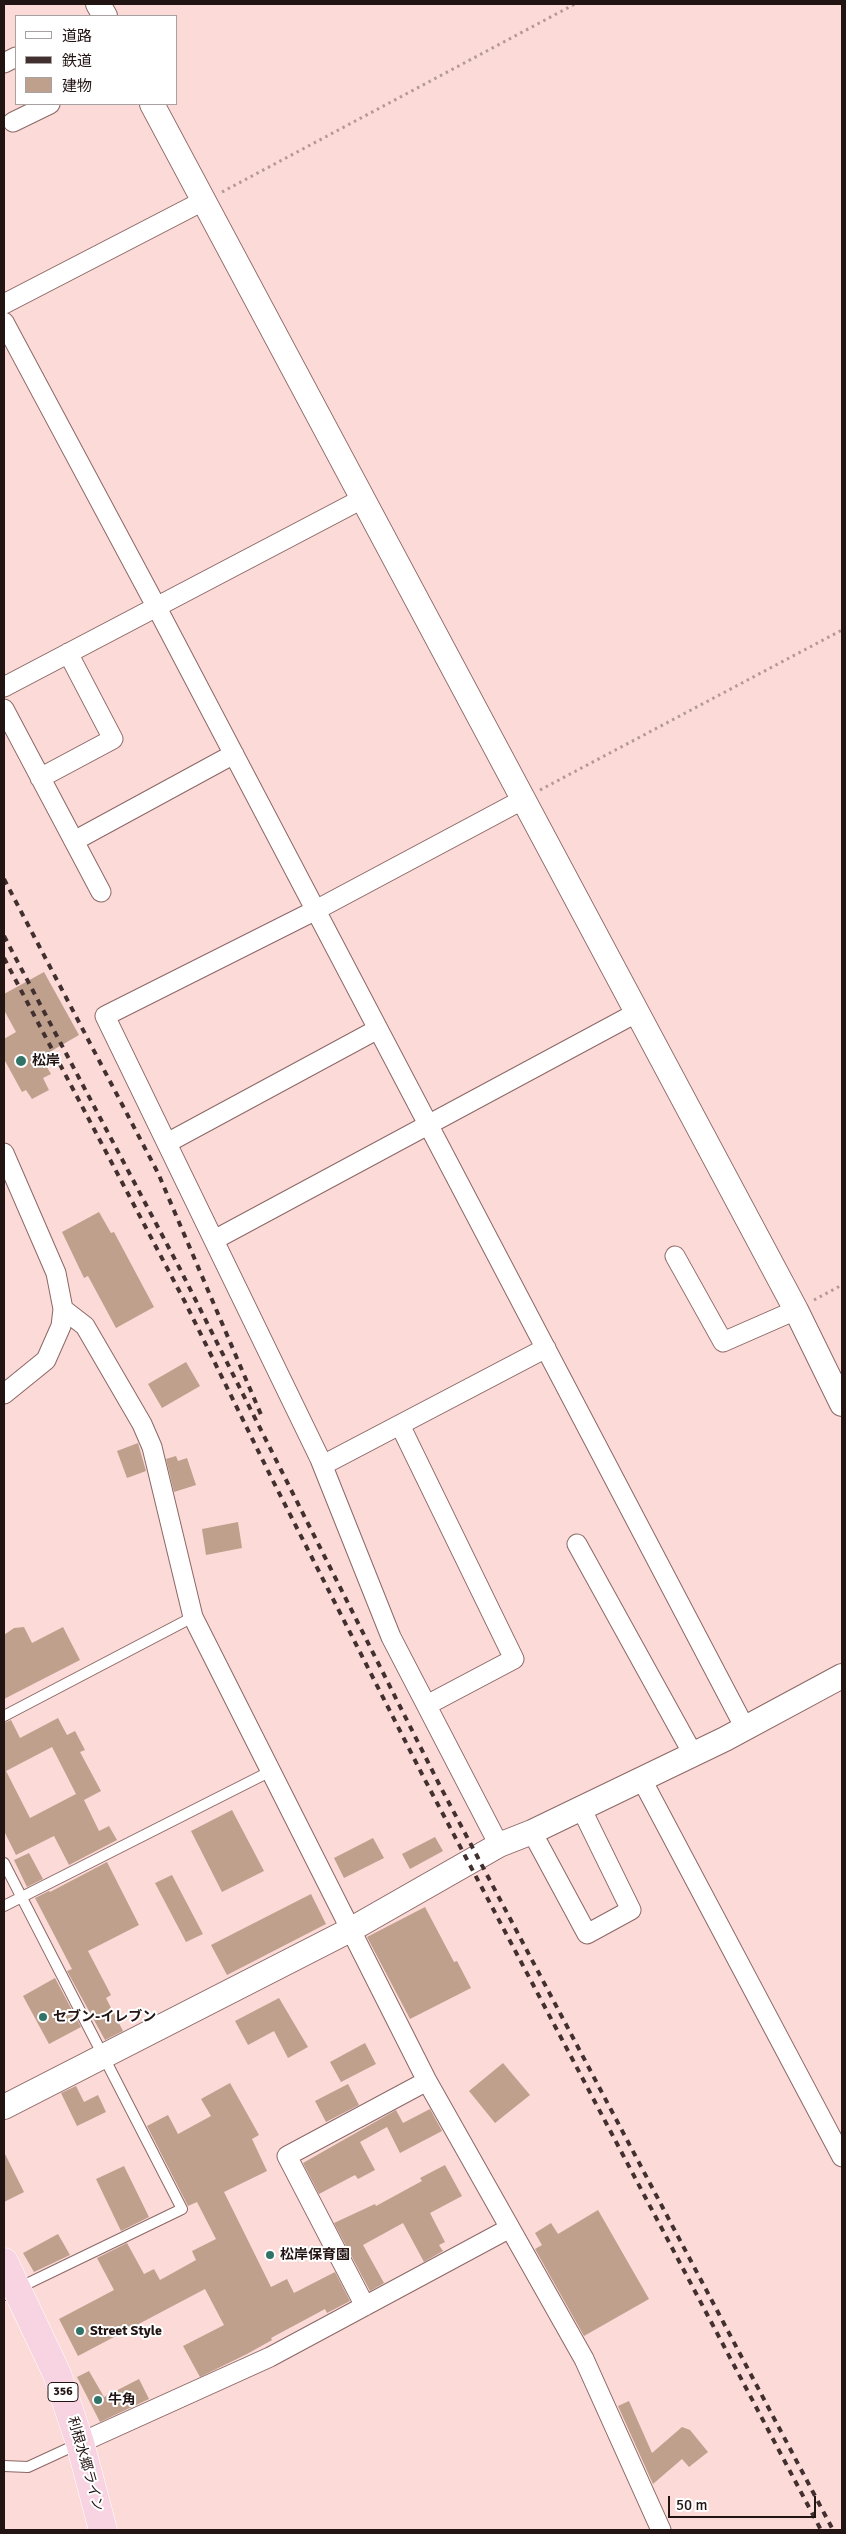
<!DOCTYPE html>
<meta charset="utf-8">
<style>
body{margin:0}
#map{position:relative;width:846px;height:2534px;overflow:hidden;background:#fbdad7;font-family:Signika,"Noto Sans JP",sans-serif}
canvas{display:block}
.frame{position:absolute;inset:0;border:5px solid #221413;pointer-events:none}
.legend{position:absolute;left:15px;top:15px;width:162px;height:90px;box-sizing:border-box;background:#fff;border:1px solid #a7a1a1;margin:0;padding:6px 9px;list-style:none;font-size:15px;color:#221413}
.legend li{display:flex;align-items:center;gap:10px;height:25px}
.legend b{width:25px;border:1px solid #a7a1a1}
.scale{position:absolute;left:668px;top:2496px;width:148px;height:22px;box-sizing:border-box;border:2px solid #221413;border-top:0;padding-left:6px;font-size:15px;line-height:18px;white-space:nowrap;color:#221413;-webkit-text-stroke:4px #fff;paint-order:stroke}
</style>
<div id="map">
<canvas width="846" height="2534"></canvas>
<div class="frame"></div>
<ul class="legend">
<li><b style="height:6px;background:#fff"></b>道路</li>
<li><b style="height:6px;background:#41302f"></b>鉄道</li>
<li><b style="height:14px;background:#bfa08c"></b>建物</li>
</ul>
<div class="scale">50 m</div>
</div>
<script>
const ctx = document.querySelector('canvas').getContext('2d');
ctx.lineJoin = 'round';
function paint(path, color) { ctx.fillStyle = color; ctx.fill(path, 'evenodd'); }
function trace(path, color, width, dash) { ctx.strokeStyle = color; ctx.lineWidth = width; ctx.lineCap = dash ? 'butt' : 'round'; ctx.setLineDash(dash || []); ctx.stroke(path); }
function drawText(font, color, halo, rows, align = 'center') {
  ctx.font = font + ' Signika,"Noto Sans JP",sans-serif'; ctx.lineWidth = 4; ctx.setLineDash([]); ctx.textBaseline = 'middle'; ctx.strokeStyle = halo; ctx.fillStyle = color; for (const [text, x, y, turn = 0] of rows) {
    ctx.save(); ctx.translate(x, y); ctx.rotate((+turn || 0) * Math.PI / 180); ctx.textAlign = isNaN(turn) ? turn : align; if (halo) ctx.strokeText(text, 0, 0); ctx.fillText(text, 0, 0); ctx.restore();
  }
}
const building = new Path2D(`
 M44,972l35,63 -38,22 10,17 -8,4 6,12 -17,9 -6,-9 -4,2 -18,-33v-20l12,-7 -12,-22v-16z
 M99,1212l12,21 3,-1 40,75 -38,21 -28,-52 -4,2 -22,-46z
 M186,1362l14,24 -38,22 -14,-24z
 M138,1443l8,28 -19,7 -10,-27z
 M176,1456l2,5 9,-3 9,27 -22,7 -8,-33z
 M238,1522l4,26 -36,7 -4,-26z
 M24,1627l8,16 31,-16 17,33 -76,39v-64l10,-7z
 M58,1718l9,17 8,-4 10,19 -5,2 21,39 -17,9 15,31 10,-5 8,14 -48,25 -15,-29 -38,19 -12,-24v-108l7,-3 9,18zM52,1747l24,47 -46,24 -24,-47z
 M232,1810l32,61 -42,21 -31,-61z
 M435,1837l8,14 -33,18 -8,-15z
 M373,1838l11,20 -40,20 -10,-20z
 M29,1853l14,26 -16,8 -13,-27z
 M107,1862l32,63 -51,26 23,44 -5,3 17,33 -18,9 -38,-69 5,-2 -37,-71 14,-7 1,1z
 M172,1875l31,59 -17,8 -31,-59z
 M311,1894l15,30 -99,51 -16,-30z
 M425,1907l29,55 3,-1 14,27 -61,31 -43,-82z
 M55,1978l26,49 -32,17 -26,-48z
 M279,1998l29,49 -20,11 -14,-27 -26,14 -13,-24z
 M365,2043l11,21 -35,18 -11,-20z
 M503,2063l27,32 -35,28 -26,-32z
 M230,2083l29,52 -7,4 15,32 -43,21 47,95 16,-8 7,14 41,-21 15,29 -23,12 -2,-4 -54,29 1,2 -25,14 -47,23 -17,-31 41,-21 -19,-36 -127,67 -19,-37 55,-29 -17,-32 30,-15 17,31 10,-5 6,11 36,-20 -4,-9 24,-12 -19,-37 -9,4 -41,-80 21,-11 10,19 33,-18 -10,-17z
 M348,2084l11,21 -33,17 -11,-21z
 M76,2086l8,16 14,-7 8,17 -29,14 -16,-33z
 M430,2109l12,22 -42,22 -13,-26 -27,15 15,28 -17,9 -3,-4 -36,19 -16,-31 93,-53 7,13z
 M4,2152l20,40 -20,10z
 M445,2165l17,31 -32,17 15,29 -6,3 4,6 -19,11 -21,-39 -40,22 21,38 -14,8 -36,-68 41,-19 1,2 46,-25 -2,-3z
 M124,2166l25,51 -28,14 -25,-52z
 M598,2210l51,89 -65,37 -49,-87 7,-4 -7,-12 16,-10 7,11z
 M58,2234l12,21 -36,17 -11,-19z
 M89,2371l15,26 35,-18 10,20 -49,23 -23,-45z
 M629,2401l23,52 30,-26 8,3 18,22 -19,15 -7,-8 -29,25 -35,-78z`);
const path = new Path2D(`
 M222,192l353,-188
 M540,790l302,-160
 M814,1300l28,-15`);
const service = new Path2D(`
 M4,1716l189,-99
 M4,1863l178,346 -178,86
 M4,1906l267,-135
 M4,2466l24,1 52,-24`);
const minor = new Path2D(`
 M4,63l12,-6
 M13,122l37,-18
 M4,304l199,-103
 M4,322l152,284 589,1122
 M4,687l358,-188
 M4,709l97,183
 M40,778l73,-39 -45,-86
 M74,841l160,-87
 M167,1143l211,-114
 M4,1153l52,120 7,36 -2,17 -15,34 -42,34
 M214,1240l422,-227
 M675,1256l48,86 73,-32
 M63,1309l22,17 57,98 10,23 41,170 234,464 157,278 77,171
 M400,1425l114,234 -87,46
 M323,1465l223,-117
 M577,1544l116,210
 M641,1778l201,379
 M532,1832l55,102 44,-24 -50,-102
 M499,1845l-108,-208 -71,-178 -215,-443 211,-106 206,-110
 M365,2306l-78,-150 140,-75
 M80,2443l190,-86 240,-129`);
const tertiary = new Path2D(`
 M98,4l7,12
 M152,104l644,1206 46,94
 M4,2107l346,-177 149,-85 33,-13 193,-93 117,-63`);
const trunk = new Path2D(`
 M4,2262l53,112 23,69 23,87`);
const rail = new Path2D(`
 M4,879l154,294 104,244
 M4,936l175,331 260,517 394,746
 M4,958l181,344 87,177 153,301 396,750`);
const markers = [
 [21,1061,6,"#317467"],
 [43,2017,5,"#317467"],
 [270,2255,5,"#317467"],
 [80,2331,5,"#317467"],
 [98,2400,5,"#317467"]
];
const shields = [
 [63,2392,30]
];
const shieldNames = [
 ["356",63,2392]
];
const poiNames = [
 ["松岸",32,1061],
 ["セブン-イレブン",53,2017],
 ["松岸保育園",280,2255],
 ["Street Style",90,2331],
 ["牛角",108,2400]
];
const streetNames = [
 ["利根水郷ライン",85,2464,74]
];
paint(building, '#bfa08c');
trace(service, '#8c6765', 12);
trace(minor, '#8c6765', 21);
trace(tertiary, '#8c6765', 26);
trace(trunk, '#fff', 29);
trace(path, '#b49997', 3, [2.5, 4]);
trace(service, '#fff', 10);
trace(minor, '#fff', 19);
trace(tertiary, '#fff', 24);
trace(trunk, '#f8d3e2', 28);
trace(rail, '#41302f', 4, [6, 6]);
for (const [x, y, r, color] of markers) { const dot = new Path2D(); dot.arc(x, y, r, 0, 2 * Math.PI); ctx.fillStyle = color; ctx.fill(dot); trace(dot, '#fff', 2); }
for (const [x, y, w] of shields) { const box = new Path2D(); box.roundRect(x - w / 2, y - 9.5, w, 19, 4); ctx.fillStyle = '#fff'; ctx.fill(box); trace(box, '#221413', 1); }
drawText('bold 12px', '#221413', null, shieldNames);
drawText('bold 14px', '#221413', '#fff', poiNames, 'left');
drawText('14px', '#221413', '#fff', streetNames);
</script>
